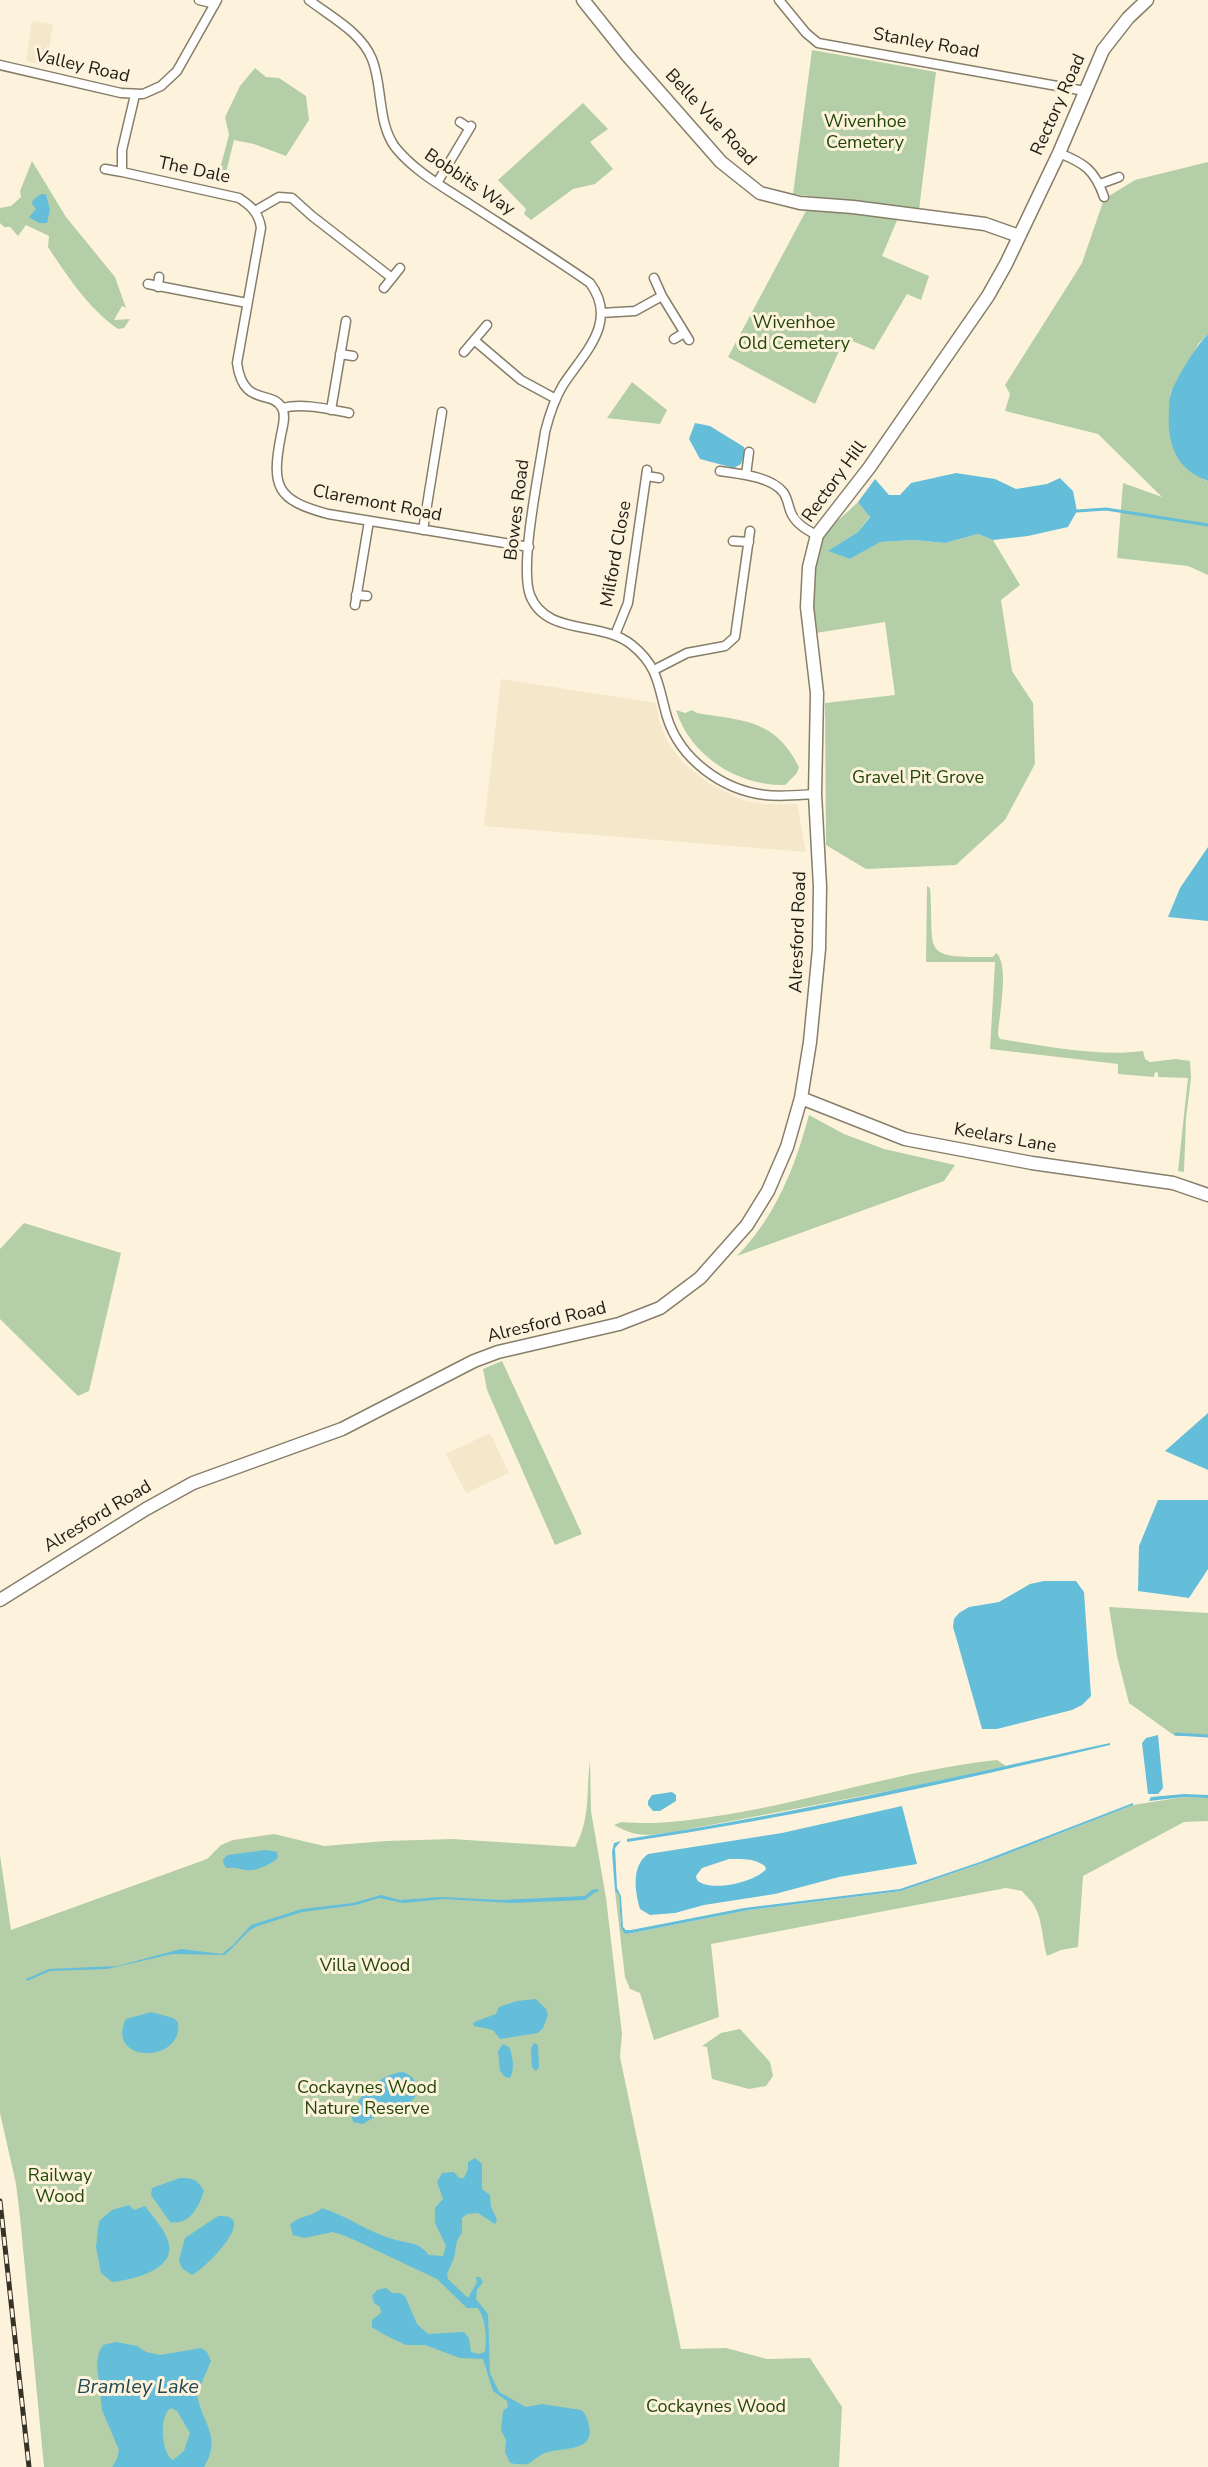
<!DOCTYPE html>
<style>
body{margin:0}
canvas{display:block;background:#fdf3dd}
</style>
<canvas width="1208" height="2467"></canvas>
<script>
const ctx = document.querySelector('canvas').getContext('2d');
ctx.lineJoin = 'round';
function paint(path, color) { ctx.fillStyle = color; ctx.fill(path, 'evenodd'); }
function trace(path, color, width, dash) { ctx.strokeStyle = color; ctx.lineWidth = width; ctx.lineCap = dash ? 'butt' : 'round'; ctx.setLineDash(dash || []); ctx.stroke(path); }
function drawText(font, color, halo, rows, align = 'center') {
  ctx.font = font + ' "Nunito Sans",sans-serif'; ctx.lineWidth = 6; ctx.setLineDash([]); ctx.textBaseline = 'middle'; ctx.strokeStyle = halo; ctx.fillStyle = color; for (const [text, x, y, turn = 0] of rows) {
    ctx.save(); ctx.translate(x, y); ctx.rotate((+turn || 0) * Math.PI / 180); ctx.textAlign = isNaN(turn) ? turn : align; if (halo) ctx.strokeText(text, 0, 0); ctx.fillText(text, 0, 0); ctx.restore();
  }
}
const built = new Path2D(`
 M32,21l21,3 -7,42 -20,-5z
 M501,679l155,24 3,17 8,21 15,21 28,22 32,16 23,4h32l9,48 -322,-26z
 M490,1433l19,40 -43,20 -20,-39z`);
const green = new Path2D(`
 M812,50l124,22 -17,138 -126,-16z
 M255,68l11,9 13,1 27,18 3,24 -23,36 -32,-12 -20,-4 -9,37 -7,-1 11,-41 -4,-18 15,-31z
 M583,103l25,26 -18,13 23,27 -18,15 -22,5 -42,31 -7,-6 2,-5 -28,-29z
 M32,161l34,56 49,60 11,31 -4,-2 -8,14 16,-1 -6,9 -6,1c-30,-21 -50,-52 -70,-82l1,-11 -23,-11 -8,11 -8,-9h-6l-4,-4v-15l11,-2 10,-9 -1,-6z
 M1208,162v172l-9,9 -29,51 34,86 4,1v94l-20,-9 -71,-8 6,-75 39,14 -64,-63 -93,-23 5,-17 -5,-9 77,-122 22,-64 31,-19z
 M807,209l91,9 -16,38 47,20 -8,24 -14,-6 -33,56 -29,-12 -30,66 -87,-47z
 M632,382l35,28 -7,14 -53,-6z
 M858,502l12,14 -12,16 -29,19 21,8 29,-17 35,-2 31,3 33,-9 15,6 27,45 -19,15 11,71 21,32 2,61 -30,56 -49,45 -90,4 -40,-24 -1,-142 70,-8 -10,-73 -69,11c-4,-30 -11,-70 8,-97 9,-13 23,-23 34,-34z
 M676,710l9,3 7,-3 5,3c47,8 78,6 102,54l-2,6 -12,12c-47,1 -95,-29 -109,-75z
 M927,886l3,2c5,65 -12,70 63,69l3,-4c14,10 3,64 2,82l2,4c46,7 96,18 143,12l2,8 5,3 26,-3 14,2 1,17 -5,40 -2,54 -6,-1 10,-93 -30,-1v-4l-3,-1 -1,5 -36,-3v-10l-128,-15 5,-87h-69z
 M809,1115l35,19 40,15 71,16 -11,16 -207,75c39,-40 58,-89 72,-141z
 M24,1223l97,30 -32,138 -11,5 -78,-77v-70z
 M502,1361l80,173 -27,11 -68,-155 -4,-21z
 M1109,1607l99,6v123h-33l-46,-33 -12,-47z
 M590,1760l1,51 15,87 16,136 -2,23 61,292 45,-1 41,11 43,-1 32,49 -3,60h-795l-24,-250 -4,-33 -16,-71v-258l11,75 196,-71 14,-14 12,-5 41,-6 50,12 62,-5 66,-2 123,8c16,-28 11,-57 15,-87z
 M997,1760l9,6 -96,21 -231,44c-28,4 -40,8 -65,-6l7,-3c37,3 61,-1 96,-6 94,-14 185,-46 280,-56z
 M1184,1797l24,1v23l-24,1 -101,54 -5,71 -17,3 -14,6c-5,-16 -4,-34 -12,-49 -3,-6 -9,-11 -13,-16l-16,-3 -295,56 8,73 -65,23 -14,-47 -10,-4 -5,-12 -10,-86 4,4 2,32 6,7 122,-24 152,-19 96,-33 136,-53z
 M740,2029l30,33 3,14 -7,10 -17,3 -37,-10 -5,-32 -5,-1 19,-13z`);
const water = new Path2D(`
 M41,194h5l4,16 -3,13h-8l-10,-6 7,-8 -4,-5 1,-4z
 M1208,334v147c-33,-12 -41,-38 -39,-70 0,-6 0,-13 2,-18 6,-16 25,-47 37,-59z
 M695,423l15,3 34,21 1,5 -4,12 -7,4 -34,-9 -11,-20z
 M956,473l39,6 21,10 31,-5 13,-6 13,13 4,20 -9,16 -40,9 -35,4 -15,-6 -33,9 -31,-3 -34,2 -30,17 -22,-8 30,-19 12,-15 -12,-15 17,-23 14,16h11l11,-12z
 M1208,847v74l-40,-4 12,-29z
 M1208,1413v57l-43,-19z
 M1158,1500h50v69l-19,29 -51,-7 1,-45z
 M1044,1581h32l8,11 7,104 -9,9 -10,5 -75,19h-15l-24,-85 -5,-17 1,-8 5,-6 10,-6 30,-5 31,-18z
 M1158,1735l5,53 -5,6h-10l-6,-51 4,-5z
 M1110,1743v2c-159,38 -320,73 -483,97v-3c162,-24 323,-61 483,-96z
 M672,1792l4,3v6l-16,10h-7l-5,-6v-4l4,-6z
 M1184,1794l24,1v3l-24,-1 -35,4 2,-4z
 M1133,1803v2l-136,53 -96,33 -152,19 -122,24 -3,-1 -3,-6 -2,-32 -4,-4 -3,-39 2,-9 7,-2 -6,7 2,40 4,8 2,31 3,3h5l113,-22 156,-19 80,-27z
 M902,1806l15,58 -78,13 -64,17 -71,11 -29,8 -25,2 -10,-6c-5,-18 -9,-43 8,-55l134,-21zM729,1859c13,0 25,-1 36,7l1,3c-10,13 -56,24 -69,11l-1,-4 6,-8z
 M266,1850l11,2 1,6c-7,6 -23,14 -32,12 -8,-1 -10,-3 -19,-2l-3,-3 -1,-5 4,-5z
 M598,1889l1,2 -5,2 -9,7 -74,3 -67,-4 -41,4 -24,-5 -23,7 -54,7 -44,14 -8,4 -25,25 -53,-1 -65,15 -57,2 -23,10 -1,-2 23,-10 68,-3 64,-17 41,5 11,-9 18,-20 51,-16 51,-6 28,-8 19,5 41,-3 60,3 84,-4 7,-6z
 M536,1999l10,10 2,6 -5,13 -5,5 -38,6 -7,-9 -19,-4 -1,-3c7,-4 16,-6 23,-9l3,-7 18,-6z
 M151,2012l22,6 5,4c6,43 -74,41 -52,-3z
 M534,2043l4,2 1,22 -3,4 -4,-4 -1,-19z
 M503,2044l6,3c4,8 6,23 1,31l-5,-1 -5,-6 -2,-20z
 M403,2072c6,2 12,6 13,13 5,21 -22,24 -36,29 -7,3 -11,7 -17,10l-10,-2 -2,-9c10,-19 29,-39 52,-41z
 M475,2158l7,6v25l8,6 1,12 6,12 -2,5 -17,-11 -11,1 -5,4v14l-5,9 -3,17 -7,16 1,5 20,19 9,-16 -1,-5h4l3,5 -6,8 -1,9 12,15 2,59 9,19 27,15 16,-3 39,6c5,4 7,10 8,16 6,28 -30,20 -46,28 -16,8 -9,13 -33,9l-5,-11 1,-12 -5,-10 2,-19 5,-4 -1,-6 -14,-10 -10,-32 -23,-1 -35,-13h-19l-23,-11 -11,-7v-7l9,-7 -1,-6 -6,-4 -2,-7 5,-6 9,-2 6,5h8l5,3 12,28 11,10 36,-2 5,6 2,14 8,2 6,-2c2,-15 1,-32 -7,-44h-11l-30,-29 -89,-42 -15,-5 -29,6 -11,-3 -3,-10c11,-11 21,-7 32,-17 26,8 47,25 74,32 16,4 22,2 33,15l14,1 3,-10 -11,-23v-15l8,-9 -6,-17 5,-9 12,-1 5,6h5l4,-9v-7z
 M180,2178c12,0 18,1 24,13 -5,16 -15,35 -34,31l-19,-27 1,-7z
 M129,2205l5,5 11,-4c7,10 19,22 23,35 10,28 -35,39 -56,41l-11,-9 -5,-26 3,-26 13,-11z
 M218,2216c43,-3 -12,52 -26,59l-10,-7 -3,-8 6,-22z
 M116,2342l21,4 9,6 14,3 41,-7 6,4 4,9 -14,33c4,29 26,42 7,73h-92l5,-8 2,-9 -17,-40 -5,-46 2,-12 4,-7zM171,2408l6,3 13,22 -6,18 -11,9c-11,-5 -15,-44 -2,-52z`);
const stream = new Path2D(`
 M1077,511l29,-2 102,16
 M1176,1734l32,2`);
const street = new Path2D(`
 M199,0l16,4
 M309,0c22,17 52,32 63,59 11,27 5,63 23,88 20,25 50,41 76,58 40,26 80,51 119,78 29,39 -6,70 -27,102 -9,15 -14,31 -18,47 -5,36 -26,133 -15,163 16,42 72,25 102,50 27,22 26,41 35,72 13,42 55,73 98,78 16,2 34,0 50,-1
 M779,0l27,33 12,10 267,48
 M0,65l121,28 22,1 18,-8 16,-15 40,-71
 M135,95l-13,55v22l117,26c12,8 20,15 22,30l-24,135c6,45 35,26 45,45 4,7 1,18 -1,27 -10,52 -5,65 47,79l201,33
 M460,122l9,6
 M1059,153c25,10 36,17 45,44
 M105,169l17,3
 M437,183l34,-57
 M1100,184l19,-7
 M255,211l24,-14 13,1 20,18 80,62
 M654,278l8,18 27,44
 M148,284l99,19
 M158,287l1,-10
 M384,288l16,-20
 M601,313l34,-2 27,-15
 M674,339l10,-6
 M474,340l47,40 35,19
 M464,352l23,-27
 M340,354l13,2
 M282,408c22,-5 45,1 67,5
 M331,410l15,-89
 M720,471c19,3 50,5 63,21 4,5 5,12 7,18 4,13 16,20 27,25
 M746,475l3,-23
 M647,476l12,2
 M423,530l19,-118
 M733,541l16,1
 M356,595l11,1
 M355,605l14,-84
 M615,635l13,-32 19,-133
 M654,670l33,-17 38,-7 10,-9 15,-106`);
const secondary = new Path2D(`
 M583,0l44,55 94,107 39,31 40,10 53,4 132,17 34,12
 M801,1098l104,41 127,24 141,20 35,12
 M0,1600l146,-91 47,-26 149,-54 132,-68 24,-9 121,-28 41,-16 40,-30 47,-53 21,-34 19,-44 14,-49 9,-56 9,-93 1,-62 -5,-93 2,-101 -10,-86 2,-40 8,-32 52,-67 119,-172 18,-32 53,-111 44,-103 25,-32 19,-18`);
const rail = new Path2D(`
 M0,2201l29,266`);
const streetNames = [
 ["Stanley Road",926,44,10],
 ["Valley Road",82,67,13],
 ["Rectory Road",1059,105,-66],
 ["Belle Vue Road",710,118,47],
 ["The Dale",194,171,12],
 ["Bobbits Way",469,183,34],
 ["Rectory Hill",835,482,-54],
 ["Claremont Road",377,504,11],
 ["Bowes Road",518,510,-83],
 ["Milford Close",617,554,-80],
 ["Alresford Road",799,932,-88],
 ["Keelars Lane",1005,1139,10],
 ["Alresford Road",547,1323,-14],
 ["Alresford Road",98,1517,-31]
];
const parkNames = [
 ["Wivenhoe",865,123],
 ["Cemetery",865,144],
 ["Wivenhoe",794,324],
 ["Old Cemetery",794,345],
 ["Gravel Pit Grove",918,779],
 ["Villa Wood",365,1967],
 ["Cockaynes Wood",367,2089],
 ["Nature Reserve",367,2110],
 ["Railway",60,2177],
 ["Wood",60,2198],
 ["Cockaynes Wood",716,2408]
];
const waterNames = [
 ["Bramley Lake",138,2388]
];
paint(built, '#f4e7ca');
paint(green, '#b4cfa7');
paint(water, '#64bdd9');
trace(stream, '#64bdd9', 3);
trace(street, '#877e6a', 11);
trace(secondary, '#877e6a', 15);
trace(street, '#fff', 8);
trace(secondary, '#fff', 12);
trace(rail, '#363228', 5);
trace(rail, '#fdf3dd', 3, [9]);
drawText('18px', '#1f1c14', '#fdf3dd', streetNames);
drawText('18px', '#224707', '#fdf3dd', parkNames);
drawText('italic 20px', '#224a57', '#fdf3dd', waterNames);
</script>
